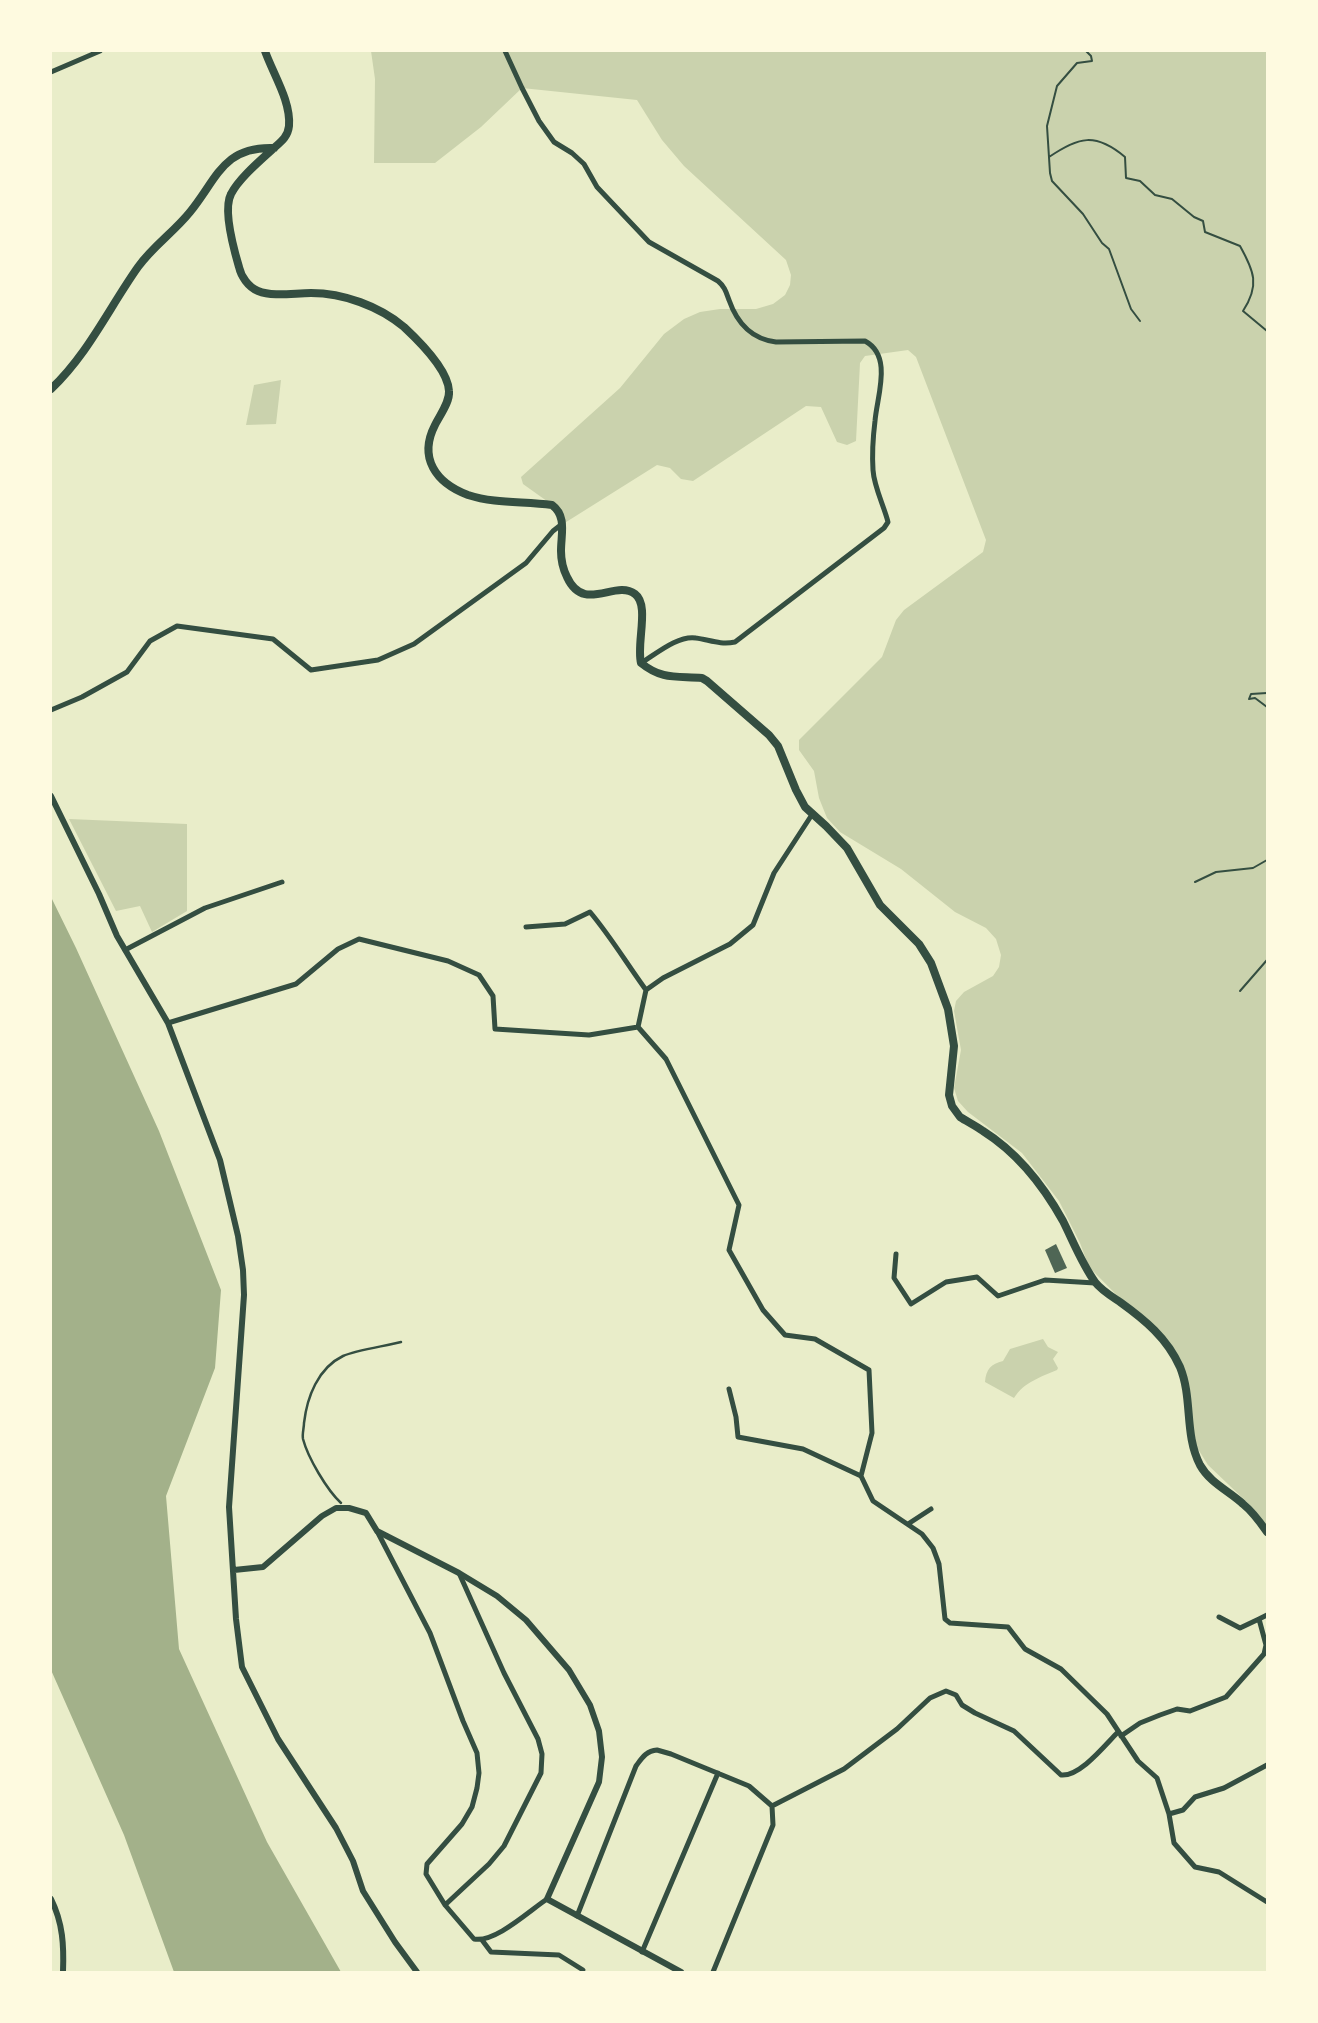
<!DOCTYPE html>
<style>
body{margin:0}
#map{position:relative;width:1318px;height:2023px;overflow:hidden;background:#e9edc9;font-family:Helvetica,sans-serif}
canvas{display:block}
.frame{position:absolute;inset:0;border:52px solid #fefae0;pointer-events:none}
</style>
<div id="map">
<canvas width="1318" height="2023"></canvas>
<div class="frame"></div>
</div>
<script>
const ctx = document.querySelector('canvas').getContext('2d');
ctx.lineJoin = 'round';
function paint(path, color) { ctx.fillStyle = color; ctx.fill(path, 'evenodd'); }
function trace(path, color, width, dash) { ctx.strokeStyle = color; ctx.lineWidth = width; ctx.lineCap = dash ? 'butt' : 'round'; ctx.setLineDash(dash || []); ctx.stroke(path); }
const green = new Path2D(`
 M371,51h896v1477l-16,-22 -43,-41 -17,-27 -4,-50 -15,-37 -83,-84 -9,-24 -21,-42 -37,-48 -54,-41 -10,-11 -4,-13 7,-38 -7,-39 2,-10 8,-9 29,-16 6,-9 2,-12 -5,-16 -10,-11 -31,-16 -54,-43 -61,-37 -13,-14 -8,-20 -5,-27 -15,-21v-10l83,-83 14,-37 8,-10 79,-58 3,-12 -70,-183 -8,-7 -43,6 -5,7 -4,78 -9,4 -10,-3 -16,-35 -15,-1 -113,75 -12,-2 -11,-11 -13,-3 -94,59 -5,-15 -35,-25 -2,-7 99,-89 44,-54 20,-15 16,-7 20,-3h36l17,-5 12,-9 5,-10 1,-10 -5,-15 -102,-94 -22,-26 -25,-40 -115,-12 -41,39 -46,36h-61l1,-84z
 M281,380l-5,44 -30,1 8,-40z
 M69,819l118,5v87l-35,21 -12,-26 -24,5z
 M1043,1339l5,8 10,5 -5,7 5,9 -1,2c-16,7 -33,12 -43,28l-29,-16c1,-13 6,-18 18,-21l7,-12z`);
const water = new Path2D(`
 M51,897l25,51 83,183 62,159 -6,78 -49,128 13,153 88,193 74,130h-167l-50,-137 -73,-165z`);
const building = new Path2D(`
 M1056,1244l11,24 -12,5 -10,-23z`);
const path = new Path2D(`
 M1086,51l5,5 1,5 -15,2 -20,23 -10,40 3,47 2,8 31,33 19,29 7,6 22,60 9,12
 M1049,157c30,-20 46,-25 76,0l1,21 14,3 15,14 17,4 22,18 9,4 2,11 35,14c14,25 20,39 3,65l24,20
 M1267,693l-16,1 -2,5 6,-1 12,9
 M1195,882l21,-10 37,-4 14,-8
 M1240,991l27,-31`);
const service = new Path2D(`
 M341,1503c-14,-13 -33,-45 -38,-64 -1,-5 1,-11 1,-16 3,-26 14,-55 39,-67 13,-6 43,-10 58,-14`);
const minor = new Path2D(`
 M505,51l17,37 17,33 15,21 18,11 12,11 13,23 52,55 69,39c7,6 8,11 11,19 8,23 22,39 47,42l89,-1c28,15 12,55 10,80 -2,16 -3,33 -2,49 1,17 11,36 15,52l-4,6 -149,114c-15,3 -25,-2 -39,-4 -18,-3 -40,16 -55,25
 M51,72l49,-21
 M51,710l31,-13 45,-25 23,-31 27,-15 96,13 38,31 67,-10 36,-16 112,-81 27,-32 9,-7
 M526,927l39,-3 25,-12c21,25 37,52 56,78
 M125,950l80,-42 77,-26
 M168,1023l128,-39 42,-35 21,-10 89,22 31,14 14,21 2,33 94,6 49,-8 8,-37 17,-12 67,-34 23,-19 21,-52 39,-60
 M638,1027l28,32 73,146 -10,45 34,60 22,25 30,4 54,31 3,63 -11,43
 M896,1254l-2,24 17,26 35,-22 31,-5 21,19 47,-16 50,3
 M729,1389l7,28 2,20 65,12 58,27 12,25 49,33 11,14 6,16 6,55 5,4 58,4 17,22 36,20 46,45 31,47 19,17 12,36 5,29 21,24 24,5 48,30
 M908,1524l23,-15
 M377,1531l53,102 33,88 14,32 2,20 -2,15 -5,19 -10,17 -35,40 -1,10 19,31 29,34c21,4 55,-28 73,-40
 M1219,1617l21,11 19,-9
 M1121,1736l19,-13 20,-8 17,-6 13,2 36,-14 38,-43 2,-9 -7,-26 8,-4
 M772,1806l72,-37 53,-40 33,-31 16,-7 10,4 6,10 13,8 39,18 47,44c19,2 44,-30 57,-43
 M1169,1814l14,-4 12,-13 29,-9 43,-23
 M445,1905l44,-41 15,-18 37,-73 1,-19 -4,-15 -34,-66 -45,-100
 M577,1916l59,-150c6,-8 10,-15 21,-16l14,4 78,32 23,20 1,19 -60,147
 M482,1940l9,12 68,3 24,15 -1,2
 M642,1952l76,-179`);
const tertiary = new Path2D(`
 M51,796l48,98 18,42 51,87 52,137 18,76 5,34 1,25 -15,212 7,112 6,48 36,72 58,89 17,33 10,30 32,51 22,30
 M234,1570l29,-3 59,-51 14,-8h13l17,5 11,18 82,42 38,23 29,24 43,50 21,35 9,26 3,26 -3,25 -52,117 134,73
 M51,1899c12,24 13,47 12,73`);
const primary = new Path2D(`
 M265,51c8,23 26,50 24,75 -1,10 -7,15 -14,21 -13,12 -36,31 -44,47 -8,15 3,56 8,73 2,9 9,20 19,24 15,6 36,2 53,2 32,0 68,13 93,34 15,14 44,42 45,64 1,11 -9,24 -14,34 -17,33 1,58 33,70 28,9 56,6 84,10 15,11 9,29 9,46 0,9 2,18 6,26 17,37 48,2 68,17 15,11 1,50 6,69 21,17 35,13 61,15l5,3 62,54 9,11 18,44 9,17 21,19 21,22 33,57 39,39 12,19 17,46 6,37 -5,49 3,11 8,11c8,5 16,9 23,14 35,22 60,54 80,90 10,20 19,43 32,61 6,8 16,14 25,20 25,18 47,36 60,65 13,32 4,67 20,98 10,18 29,26 43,39 10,8 17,18 24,28
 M51,389c37,-35 58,-81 87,-122 15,-21 36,-35 52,-55 27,-33 33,-66 84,-64`);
paint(green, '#cad2ad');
paint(water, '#a3b18a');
paint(building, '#4f6655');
trace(path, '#344e41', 2);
trace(service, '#344e41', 2.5);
trace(minor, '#344e41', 5);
trace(tertiary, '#344e41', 6);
trace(primary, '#344e41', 8);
</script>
